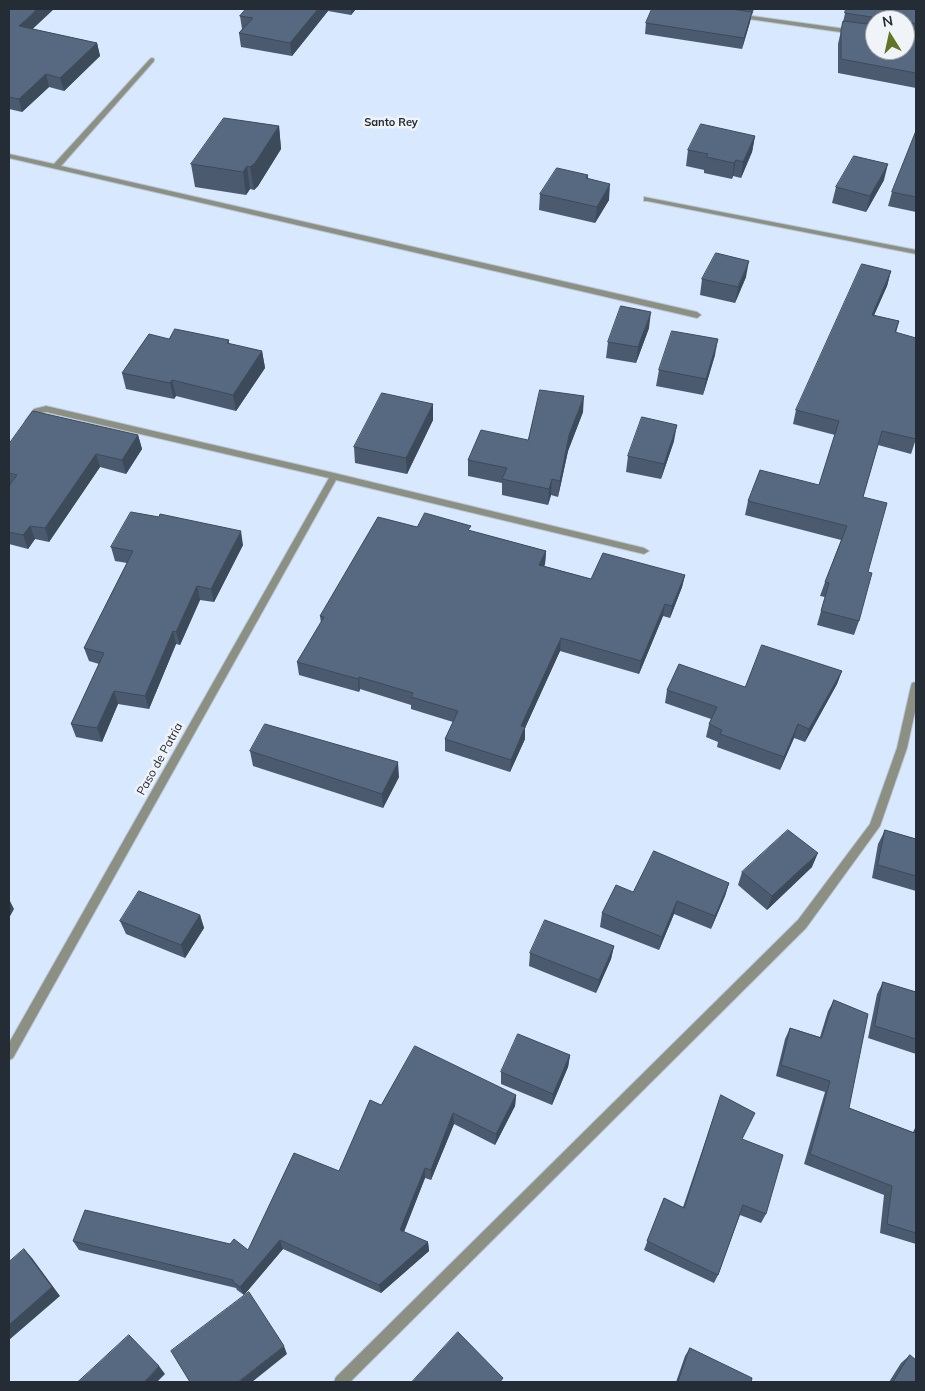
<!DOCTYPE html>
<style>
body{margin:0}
#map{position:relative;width:925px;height:1391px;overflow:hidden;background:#d8e8fe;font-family:Mulish,sans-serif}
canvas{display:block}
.frame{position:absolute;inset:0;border:10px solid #242c36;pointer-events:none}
.north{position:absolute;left:865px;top:10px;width:50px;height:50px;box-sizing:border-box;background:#f0f4f9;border:1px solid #9ea4ab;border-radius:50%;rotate:350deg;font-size:14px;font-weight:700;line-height:20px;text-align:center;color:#242c36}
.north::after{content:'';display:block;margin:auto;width:18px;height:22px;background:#607526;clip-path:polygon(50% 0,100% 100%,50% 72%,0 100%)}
</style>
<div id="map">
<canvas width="925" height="1391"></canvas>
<div class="frame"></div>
<div class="north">N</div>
</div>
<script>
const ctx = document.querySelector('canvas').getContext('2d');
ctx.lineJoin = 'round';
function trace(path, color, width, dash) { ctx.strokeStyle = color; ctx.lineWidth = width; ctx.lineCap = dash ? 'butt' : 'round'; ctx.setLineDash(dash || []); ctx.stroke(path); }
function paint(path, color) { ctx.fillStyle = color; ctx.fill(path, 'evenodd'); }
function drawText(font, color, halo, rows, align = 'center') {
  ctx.font = font + ' Mulish,sans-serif'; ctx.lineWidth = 5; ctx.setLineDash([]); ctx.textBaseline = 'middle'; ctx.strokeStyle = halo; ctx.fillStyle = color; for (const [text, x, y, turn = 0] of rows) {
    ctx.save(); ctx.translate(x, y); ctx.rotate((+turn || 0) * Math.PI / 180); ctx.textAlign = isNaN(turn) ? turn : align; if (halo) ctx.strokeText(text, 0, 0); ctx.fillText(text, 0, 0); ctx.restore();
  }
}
const street = new Path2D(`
 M737,14l138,19v4l-140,-20 -1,-1z
 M152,58l2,1v2l-93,105 636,146 4,3 -4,3 -688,-160v-4l45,10 96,-105z
 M644,197l272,53v4l-269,-53h-3z
 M46,406l288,67 310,75 5,3 -5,3 -308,-74 -323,578 -4,2v-17l320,-565 -283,-66 -6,1 -8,10h-6l-1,-2 9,-12z
 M916,682v25l-9,41 -27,78 -74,102 -456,454h-16l2,-5 462,-457 72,-96 27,-76 14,-62 1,-3z`);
const wall = new Path2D(`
 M9,9l24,20 64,14 3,13 -36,35 -15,-4 -27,25 -13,-3z
 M242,9h114l-5,6 -23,-4 -36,45 -51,-9 -2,-14 3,-4 -2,-13 6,-7z
 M652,9h102l-2,6h-1l-1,7 -8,27 -97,-15 1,-11z
 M846,9h70v79l-78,-15v-29zM875,20h30l-30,30z
 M279,126l2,23 -23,37 -4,4 -4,-1 -4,6 -51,-8 -4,-23z
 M916,131v81l-28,-6 4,-14z
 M755,136l-3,16 -11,26 -8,-2 -1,3 -28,-6v-3l-18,-4 2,-16z
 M588,175v4l21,21 -14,23 -56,-13 1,-16z
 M884,180l-18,32 -34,-9 4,-16z
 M891,271l-4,15 -13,29 25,6 -3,12 20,106 -5,15 -33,-9 -15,52 5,75 -9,49 -5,14 -37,-10 8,-28 -5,-1 5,-14 16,-42 -96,-25 3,-14 71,-16 16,-50 -42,-11 3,-14z
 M746,277l-11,26 -35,-8 2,-16z
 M649,328l-13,35 -30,-5 2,-16z
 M169,339l60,1v4l33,7 3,17 -29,43 -60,-15 -2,3 -48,-10 -4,-16z
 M715,355l-12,40 -47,-9 3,-16z
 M433,404v16l-26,54 -52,-11 -1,-16z
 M583,412l-15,39 -10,46 -7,-2 -3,10 -46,-10v-12l-34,-7v-16l60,-20z
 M138,435l4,14 -16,25 -26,-7 -51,75 -14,-3 -7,10 -19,-5v-100z
 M674,441l-13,38 -35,-7 2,-16z
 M417,527l54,4 75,20 -1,13 -1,2 47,13 94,-4 -3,12 -12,31 -7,-2 -24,58 -79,-23 -35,77v11l-15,33 -65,-21v-12l8,-17 -42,-13v-4l-51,-16 -1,3 -60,-17 -2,-13 24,-39 -1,-7z
 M243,545l-29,57 -14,-2 -20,45 -4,-1 -27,65 -31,-5 -16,38 -26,-5 -5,-13 28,-60 -10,-3 -5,-13 43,-85 -12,-2 -4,-14z
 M842,671l-5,13 -32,58 -11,-4 -14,32 -63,-23 1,-5 -12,-5 3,-13 2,-5 -46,-16 2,-13 78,-3z
 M250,751l149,26 -16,31 -130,-42z
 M885,830l31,9v52l-44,-13 6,-34z
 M812,867l-45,43 -29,-25 4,-13z
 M729,883l-4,13 -14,33 -37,-15 -15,36 -59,-23 2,-14 31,-21z
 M200,915l4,13 -19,30 -59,-24 -6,-13z
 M614,946l-3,13 -15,34 -67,-27 1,-13z
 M883,982l33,10v62l-48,-16 9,-44z
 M834,1000l15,108 64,24 3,-6v118l-36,-11 4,-38 -80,-31 21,-72 -49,-16 9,-37 5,-11 30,9 8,-26z
 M570,1055l-2,12 -16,38 -51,-21v-12z
 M516,1095l-1,11 -20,39 -41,-21 -23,56 -6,-2 -21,54 24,10 1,9 -48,42 -98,-44 -39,46 -7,-5 -1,-2 -157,-38 -6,-9 175,9 91,-79 42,-66z
 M721,1095l21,45 24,74 -5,9 -21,-8 -22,60 -4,8 -70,-33 20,-52 19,9z
 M690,1348l61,34h-75l9,-26z
 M910,1355l6,27h-27l12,-19z`);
const shadedWall = new Path2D(`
 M37,9h17l-32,30 -3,-13z
 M318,9h10v2l-36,45 -2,-13z
 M351,9h5l-5,6z
 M752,12l-2,10 -8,27 2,-11z
 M97,43l3,13 -36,35 -4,-13z
 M46,74l3,13 -27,25 -3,-13z
 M279,126l2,23 -23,37 -4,4 -4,-23z
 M755,136l-3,16 -11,26 2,-16z
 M736,160l-3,16 -1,3 2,-16z
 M888,164l-4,16 -18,32 4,-16z
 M247,166l3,23 -4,6 -3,-23z
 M610,184l-1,16 -14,23 2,-16z
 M749,261l-3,16 -11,26 3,-16z
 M891,271l-4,15 -19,43 4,-14z
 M651,312l-2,16 -13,35 2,-16z
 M718,339l-3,16 -12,40 3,-16z
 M262,351l3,17 -29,43 -3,-16z
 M172,380l4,16 -2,3 -4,-16z
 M584,396l-1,16 -15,39 -10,46 2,-16 9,-46z
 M433,404v16l-26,54 -1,-16z
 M677,425l-3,16 -13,38 3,-15z
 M138,435l4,14 -16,25 -4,-14z
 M96,454l4,13 -51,75 -4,-14z
 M552,479l-1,16 -3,10 1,-16z
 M30,526l5,13 -7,10 -5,-14z
 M241,531l2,14 -29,57 -3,-13z
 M546,551l-1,13 -6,14v-13z
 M685,575l-3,12 -12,31 2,-12z
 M197,586l3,14 -20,45 -4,-13z
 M665,604l-2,12 -24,58 2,-13z
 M173,631l3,13 -27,65 -4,-13z
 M561,638l-1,13 -35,77v11l-15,33 1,-12 10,-34z
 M842,671l-5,13 -32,58 4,-13z
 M359,677l1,12 -1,3 -1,-13z
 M114,691l4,13 -16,38 -5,-14z
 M798,724l-4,14 -14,32 4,-13z
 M398,762l1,15 -16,31 -1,-14z
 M818,853l-6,14 -45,43 5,-14z
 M729,883l-4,13 -14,33 4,-13z
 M9,899l5,10 -5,9z
 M677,901l-3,13 -15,36 3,-13z
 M200,915l4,13 -19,30 -4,-13z
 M614,946l-3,13 -15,34 3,-13z
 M570,1055l-2,12 -16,38 1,-11z
 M516,1095l-1,11 -20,39 1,-11z
 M453,1113l1,11 -23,56v-10z
 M425,1168v10l-24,61 -1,-9z
 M280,1240l3,9 -39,46 -4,-8z
 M428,1242l1,9 -48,42 -2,-8z
 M24,1249l8,9 28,38 -51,44v-15z
 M284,1346l3,8 -35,28h-14z
 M159,1366l6,8 -8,8h-13z`);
const building = new Path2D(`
 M9,9h28l-18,17 78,17 -37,35 -14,-4 -27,25 -10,-2z
 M246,9h72l-28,34 -51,-10 14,-15 -13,-2z
 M652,9h79l21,3 -8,26 -98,-15z
 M846,9h70v15l-7,-2 -2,1v6l9,2v42l-75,-14v-29l2,-9 32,4v25h30v-30h-26l-1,-2 -33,-5z
 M224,118l55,8 -24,37 -5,4 -3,-1 -4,6 -52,-8z
 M701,124l54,12 -12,26 -7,-2 -2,3 -28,-6 2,-3 -20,-4z
 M916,131v66l-24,-5z
 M854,156l34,8 -18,32 -34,-9z
 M557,168l31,7 -2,3 24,6 -13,23 -57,-13z
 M716,253l33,8 -11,26 -36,-8z
 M862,264l29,7 -19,44 27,6 -4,11 21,6v101l-34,-8 -19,66 24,6 -19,69 4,1 -13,48 -38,-10 8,-28 -4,-1 22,-56 -99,-25 12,-31 59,15 20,-64 -43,-11z
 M621,306l30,6 -13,35 -30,-5z
 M175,329l54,11 -2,3 35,8 -29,44 -61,-15 -2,3 -48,-10 27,-39 20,5z
 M672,331l46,8 -12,40 -47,-9z
 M540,390l44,6 -15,39 -9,46 -8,-2 -3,10 -47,-10 5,-11 -39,-8 13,-30 47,10z
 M382,393l51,11 -27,54 -52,-11z
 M33,411l105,24 -16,25 -26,-6 -51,74 -15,-2 -7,9 -14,-3v-46l8,-11 -8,-2v-29z
 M642,417l35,8 -13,39 -36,-8z
 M131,512l28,5 1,-3 81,17 -30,58 -14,-3 -21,46 -3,-1 -28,65 -31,-5 -17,37 -26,-4 33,-71 -20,-5 49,-97 -22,-4z
 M425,513l46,13 -3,4 78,21 -7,14 52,14 12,-26 82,22 -13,31 -7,-2 -24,57 -80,-23 -40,88 4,1 -14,33 -66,-21 13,-28 -47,-14 2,-4 -54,-16 -1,2 -61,-17 27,-45 -4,-1 58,-99 39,10z
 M762,645l80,26 -33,58 -11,-5 -14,33 -64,-23 2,-4 -13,-6 8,-17 -50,-17 12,-26 66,23z
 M265,724l133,38 -16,32 -132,-43z
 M788,830l30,23 -46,43 -30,-24z
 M885,830l31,9v37l-38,-11z
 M654,851l75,32 -14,33 -38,-15 -15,36 -60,-24 14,-28 17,7z
 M139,891l61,24 -19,30 -61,-24z
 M545,920l69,26 -15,34 -69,-27z
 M883,982l33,10v47l-41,-13z
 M834,1000l34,14 -19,94 65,25 2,-4v104l-29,-9 5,-38 -82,-32 20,-73 -49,-16 9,-37 31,10z
 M518,1034l52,21 -17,39 -52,-22z
 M415,1046l101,49 -20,39 -43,-21 -22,57 -6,-2 -25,62 28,12 -49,43 -99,-45 -40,47 -7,-5v-2l-160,-39 12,-31 145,34 4,-5 14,11 46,-97 45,18 31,-71 11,5z
 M721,1095l34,18 -13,26 41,16 -17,59 -23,-9 -25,70 -71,-34 17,-43 20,10z
 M24,1249l28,38 -43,38v-63z
 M249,1292l35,54 -46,36h-48l-19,-31z
 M458,1332l45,46 -3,4h-88z
 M129,1335l30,31 -15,16h-66z
 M690,1348l62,30 -1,4h-73z
 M910,1355l6,5v22h-23z`);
const farNeighbourhoodnames = [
 ["Santo Rey",391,123]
];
const streetNames = [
 ["Paso de Patria",160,759,-61]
];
trace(street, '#b8c6da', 2);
paint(street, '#8c9083');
paint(wall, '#4b5a6f');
paint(shadedWall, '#3d4a5a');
paint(building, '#576981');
trace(building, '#3d4a5a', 1);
drawText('bold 11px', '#242c36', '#f0f4f9', farNeighbourhoodnames);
drawText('12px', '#242c36', '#f0f4f9', streetNames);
</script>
